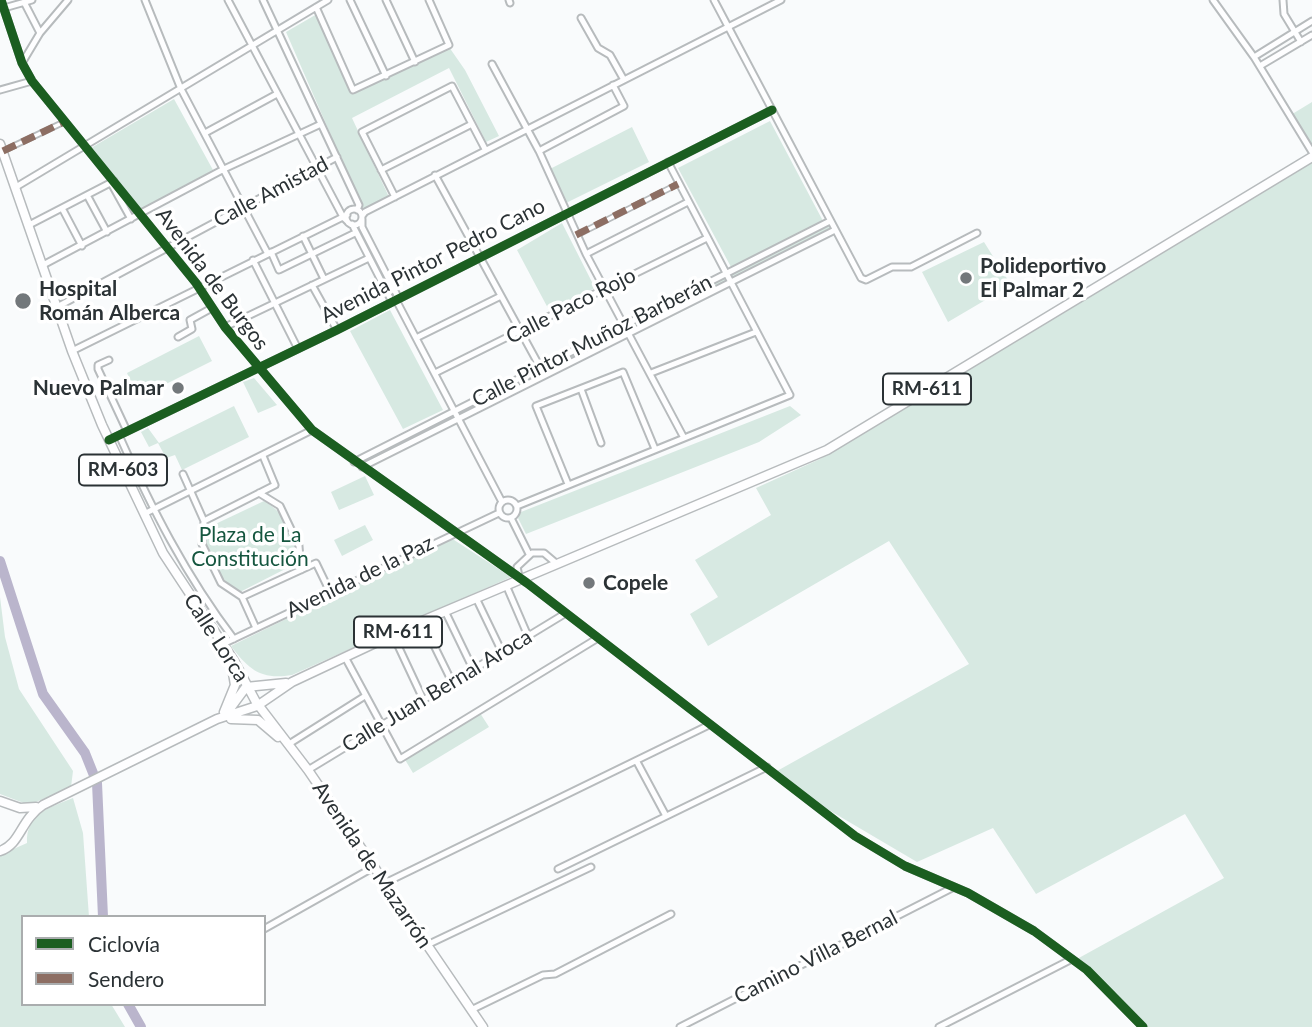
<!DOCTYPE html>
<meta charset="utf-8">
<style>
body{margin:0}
#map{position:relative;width:1312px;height:1027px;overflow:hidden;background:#f9fbfc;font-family:Lato,sans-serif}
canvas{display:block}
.legend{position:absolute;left:21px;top:915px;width:245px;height:91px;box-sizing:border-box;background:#fff;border:2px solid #aaadae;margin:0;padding:9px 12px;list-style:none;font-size:21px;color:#2b3235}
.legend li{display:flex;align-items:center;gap:14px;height:35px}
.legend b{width:35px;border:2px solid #aaadae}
</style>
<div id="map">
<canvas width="1312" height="1027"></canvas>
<ul class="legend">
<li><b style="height:9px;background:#1b5e20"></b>Ciclovía</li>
<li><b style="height:9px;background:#8d6e63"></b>Sendero</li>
</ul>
</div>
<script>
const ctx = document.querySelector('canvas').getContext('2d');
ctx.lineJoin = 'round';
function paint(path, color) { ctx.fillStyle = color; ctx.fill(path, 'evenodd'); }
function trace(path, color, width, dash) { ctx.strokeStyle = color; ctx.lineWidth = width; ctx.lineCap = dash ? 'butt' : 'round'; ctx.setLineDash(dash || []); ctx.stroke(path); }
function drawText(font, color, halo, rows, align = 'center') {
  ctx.font = font + ' Lato,sans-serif'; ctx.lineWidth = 7; ctx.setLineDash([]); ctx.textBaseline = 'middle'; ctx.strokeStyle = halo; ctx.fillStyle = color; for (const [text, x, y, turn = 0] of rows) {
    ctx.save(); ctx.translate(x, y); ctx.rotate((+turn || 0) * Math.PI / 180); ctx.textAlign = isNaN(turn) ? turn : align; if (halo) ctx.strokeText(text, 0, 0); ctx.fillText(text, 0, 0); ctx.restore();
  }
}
const green = new Path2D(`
 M317,14l35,79 97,-46 16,23 34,66 -13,6 -37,-74 -97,50 37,79 -26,12 -77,-177z
 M174,99l39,71 -73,40 -49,-62z
 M1312,102v46l-23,-32z
 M770,121l53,100 -92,46 -53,-99z
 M632,127l17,35 -85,42 -16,-34z
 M1312,156v871h-168l-67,-68 147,-81 -39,-64 -149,80 -43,-66 -76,34 -95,-56 -45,-35 192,-107 -80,-123 -181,105 -18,-32 28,-17 -23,-37 76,-45 -15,-27 64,-29z
 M562,223l33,65 -45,24 -33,-62z
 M829,225l3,5 -101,49 -1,-3z
 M984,242l27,43 -63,37 -26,-50z
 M724,278l2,4 -97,48 -2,-4z
 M390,310l53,100 -40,19 -53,-98z
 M621,329l3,4 -166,82 -1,-3z
 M199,336l13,25 -74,37 -11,-25z
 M254,378l23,27 -19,8 -15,-31z
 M234,406l15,31 -67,33 -7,-15 -9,3 -8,-15 -9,4 -8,-15 7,-4 11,15z
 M790,406l11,9 -42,27 -233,92 -8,-16 3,-6z
 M365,476l9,19 -35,15 -8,-18z
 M264,501c23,12 33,39 31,63l-55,28c-22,-13 -37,-38 -33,-64z
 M365,525l8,15 -31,16 -8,-16z
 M451,538l60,39 -219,98c-31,5 -43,-5 -61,-29z
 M0,597l5,40 14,52 54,82 -2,16 -42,18 -29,-11z
 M480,713l9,14 -76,46 -9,-15z
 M73,798l10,35 6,84h-66v87h88l14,23h-125v-172l27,-12c-1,-30 22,-35 46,-45z`);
const river = new Path2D(`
 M0,561l43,133 42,59 12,30 6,134
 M128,1004l13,23`);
const pedestrian = new Path2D(`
 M3,151l61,-29
 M577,235l101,-51`);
const minor = new Path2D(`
 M1,0l21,63 10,18 164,202 29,44 87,103 215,153 328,253 50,30 63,27 66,38 53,39 56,57
 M145,0l36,89 87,165
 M228,0l115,217 4,4
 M263,0l96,205 -2,5
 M350,0l36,76
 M386,0l29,62
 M509,0l1,3
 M714,0l147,278 5,2 26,-13h19l66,-34
 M1213,0l41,57 58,95
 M1283,0l1,14 17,28
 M24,2l16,31
 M316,7l37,83 96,-45 -20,-45
 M4,8l28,-8
 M581,18l17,30 12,7 14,25
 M1254,57l58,-36
 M22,63l18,-30 28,-33
 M492,64l47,87 47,103 98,184
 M1260,66l52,-31
 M0,90l32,-9
 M205,133l72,-39
 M539,151l85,-45 -11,-21
 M381,170l91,-46
 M435,175l105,192
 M111,183l20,36
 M16,187l312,-187
 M87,195l20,37
 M395,197l-33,-65 90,-46 33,63
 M62,208l20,38
 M346 217a8 8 0 1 1 16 0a8 8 0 1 1-16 0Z
 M362,216l3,-4 416,-212
 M362,219v8l36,70
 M352,224l39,76
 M29,225l85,-44
 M303,236l21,43
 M271,252l8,18 76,-37
 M586,254l102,-52
 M253,260l45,89
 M43,265l181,-96 97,-45
 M312,285l25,45
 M395,298l107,204
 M57,307l280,-150
 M225,327l144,-69
 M178,337l14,-8 -2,-9 20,-11
 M416,338l85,-42
 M72,351l275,-136
 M109,360l-11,5v4l29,62
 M435,373l272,-135
 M651,373l105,-41
 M581,389l20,54
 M119,435c32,72 67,141 115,204
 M109,440l228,-110 435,-220
 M354,462l476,-241
 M362,467l473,-237
 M183,474l21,47 -2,23 19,39 21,14 14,31
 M568,484l-32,-78 87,-34 32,77
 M259,493l21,13 19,40 2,24
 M499 509a9 9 0 1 1 18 0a9 9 0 1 1-18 0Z
 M517,506l273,-111 -122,-233
 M144,514l168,-84
 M511,518l18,36
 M204,521l71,-36 -12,-29
 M519,576l-2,-9 15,-14h12l13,11
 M506,585l22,51
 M242,597l74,-34 14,29
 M476,598l26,54
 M445,611l28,58
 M422,621l30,61
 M393,635l30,64
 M223,644l276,-131
 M345,657l55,102 198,-121
 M289,744l76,-48
 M637,762l29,54
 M308,770l258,-157
 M558,869l209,-102
 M385,883l324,-158
 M264,929l110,-62
 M427,945l164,-78
 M471,1010l72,-35 12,-1 116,-60
 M680,1027l274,-140
 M939,1027l133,-68`);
const primary = new Path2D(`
 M0,144l72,207 30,74 61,128 71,108 22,41 52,68 175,257
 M224,712l11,-27 -4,-24
 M226,714l20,-27 40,-4
 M231,719l27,1 20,17
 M0,801l20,7 16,-1
 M0,851c21,-7 20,-31 43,-46l174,-86 40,-13 35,-24 130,-61 405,-171 485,-293`);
const quiet = new Path2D(`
 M3,151l61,-29
 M576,235l102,-51`);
const cycleway = new Path2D(`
 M1,0l21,63 10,18 164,202 29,44 87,103 215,153 328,253 50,30 63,27 66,38 53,39 56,57
 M109,440l228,-110 435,-220`);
const markers = [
 [966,278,7,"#73787b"],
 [23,301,9,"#73787b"],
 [178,388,7,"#73787b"],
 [589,583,7,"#73787b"]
];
const shields = [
 [927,389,88],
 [123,470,88],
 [398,632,88]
];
const shieldNames = [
 ["RM-611",927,389],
 ["RM-603",123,470],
 ["RM-611",398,632]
];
const streetNames = [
 ["Calle Amistad",271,192,-28],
 ["Avenida Pintor Pedro Cano",433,261,-27],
 ["Avenida de Burgos",212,279,53],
 ["Calle Paco Rojo",571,306,-27],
 ["Calle Pintor Muñoz Barberán",592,341,-27],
 ["Avenida de la Paz",360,577,-26],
 ["Calle Lorca",216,638,57],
 ["Calle Juan Bernal Aroca",437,691,-31],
 ["Avenida de Mazarrón",372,865,56],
 ["Camino Villa Bernal",816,957,-27]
];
const poiNames = [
 ["Polideportivo",980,266],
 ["El Palmar 2",980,290],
 ["Hospital",39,289],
 ["Román Alberca",39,313],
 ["Nuevo Palmar",164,388,"right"],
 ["Copele",603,583]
];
const parkNames = [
 ["Plaza de La",250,535],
 ["Constitución",250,559]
];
paint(green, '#d7e9e2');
trace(river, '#bab5cc', 10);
trace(pedestrian, '#b7bbbd', 7);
trace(minor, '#b7bbbd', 9);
trace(primary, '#b7bbbd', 11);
trace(pedestrian, '#fefeff', 3.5);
trace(minor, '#fefeff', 5);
trace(primary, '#fefeff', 8);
trace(quiet, '#8d6e63', 7, [14, 7]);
trace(cycleway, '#1b5e20', 9);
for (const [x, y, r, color] of markers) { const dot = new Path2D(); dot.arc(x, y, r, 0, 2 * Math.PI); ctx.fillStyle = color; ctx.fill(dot); trace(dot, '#fff', 2.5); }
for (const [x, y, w] of shields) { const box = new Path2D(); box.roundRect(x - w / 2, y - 15.5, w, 31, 5); ctx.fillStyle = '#fff'; ctx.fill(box); trace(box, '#2b3235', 2); }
drawText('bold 19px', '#2b3235', null, shieldNames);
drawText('21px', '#2b3235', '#fff', streetNames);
drawText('bold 21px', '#2b3235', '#fff', poiNames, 'left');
drawText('21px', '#15563f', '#fff', parkNames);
</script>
